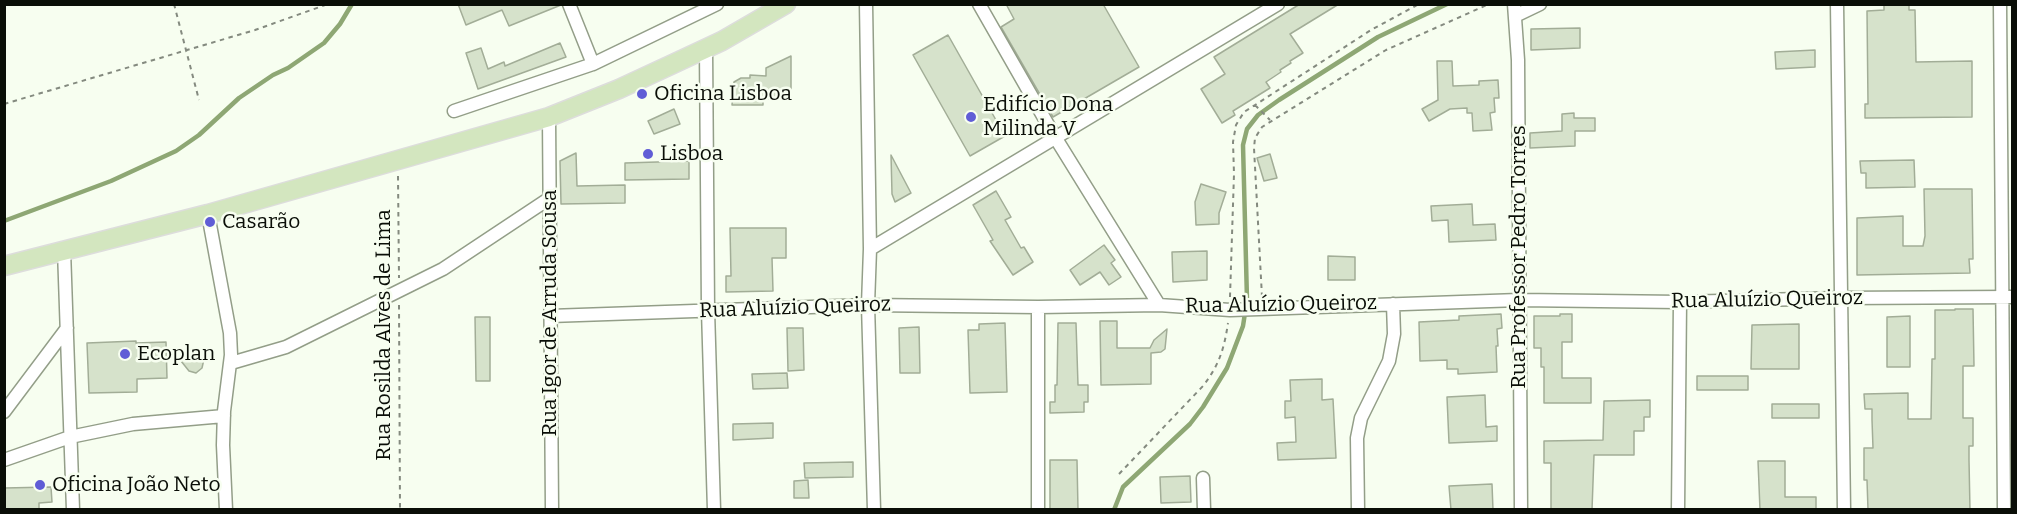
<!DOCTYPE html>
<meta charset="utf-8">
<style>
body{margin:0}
#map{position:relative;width:2017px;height:514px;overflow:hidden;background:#f7fef0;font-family:Bitter,serif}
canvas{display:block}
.frame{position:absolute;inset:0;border:6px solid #0a0e07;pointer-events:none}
</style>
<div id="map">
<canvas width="2017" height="514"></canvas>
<div class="frame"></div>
</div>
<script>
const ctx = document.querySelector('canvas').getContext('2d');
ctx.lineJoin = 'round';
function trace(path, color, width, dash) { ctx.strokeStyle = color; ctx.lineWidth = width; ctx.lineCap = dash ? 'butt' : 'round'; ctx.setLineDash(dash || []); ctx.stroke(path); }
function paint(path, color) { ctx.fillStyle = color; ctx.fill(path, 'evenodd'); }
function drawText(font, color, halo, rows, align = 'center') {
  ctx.font = font + ' Bitter,serif'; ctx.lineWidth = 5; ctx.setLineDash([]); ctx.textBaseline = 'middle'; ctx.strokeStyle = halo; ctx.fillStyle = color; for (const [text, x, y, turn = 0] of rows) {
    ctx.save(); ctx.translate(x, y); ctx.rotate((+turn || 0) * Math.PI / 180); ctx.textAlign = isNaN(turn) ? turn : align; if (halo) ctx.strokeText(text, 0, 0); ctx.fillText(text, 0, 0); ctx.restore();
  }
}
const stream = new Path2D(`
 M4,221l107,-40 65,-30 23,-16 40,-37 34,-23 15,-7 36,-25 16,-19 12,-20
 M1114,510l9,-23 67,-63 13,-17 24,-39 16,-42 4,-26 -4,-155 4,-16 11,-14 21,-15 99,-63 69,-33`);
const building = new Path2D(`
 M458,4h103v1l-52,21 -7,-16 -36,15z
 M1006,4h97l36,63 -86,50 -52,-90 13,-8z
 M1300,4h39l-49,30 13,19 -13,8 1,2 -11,7 1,2 -15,10 4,6 -37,23 2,4 -13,8 -21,-34 24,-15 -11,-17z
 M1884,4h25v6h6l1,52 56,-1v56l-107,1v-14h3l-1,-93 17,-1z
 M1580,28v20l-49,2v-21z
 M948,35l57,101 -35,20 -57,-101z
 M560,43l6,14 -88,32 -12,-36 15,-5 7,21 16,-7 1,4z
 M1815,50v17l-39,2 -1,-17z
 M791,56v40h-13v3h-15v6h-31l2,-23 7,-4h9v-3l16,1v-8z
 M1437,61h15l1,25 26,-1v-4l19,-1 1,18h-5l1,14 -5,1 2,17 -19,1 -1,-18h-5v-5l-17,1 -21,12 -7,-12 16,-9z
 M674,109l6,15 -26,10 -6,-13z
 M1574,113v5h21v13h-20v15l-45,2v-15l32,-2v-17z
 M576,153l1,33 48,-1v18l-64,1 -1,-43z
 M1270,154l7,24 -13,3 -7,-23z
 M891,155l20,38 -16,9 -3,-8z
 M1914,160l1,27 -49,1v-15h-5l-1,-12z
 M689,161v18l-64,1v-17z
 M1201,184l25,8 -7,21v11l-23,1 -1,-23z
 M1924,189h48l1,70h-4l1,14 -113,2v-57l46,-2v30h20l2,-10z
 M996,191l15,26 -6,3 16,28 3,-1 9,15 -20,13 -23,-34 3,-1 -20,-35z
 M1472,204l1,21 22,-1 1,16 -47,2 -1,-22 -16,1 -1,-15z
 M730,228h56v30h-14l1,33 -47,1v-16h5z
 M1104,245l11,15 -4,3 10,14 -12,8 -9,-13 -20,13 -10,-15z
 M1207,251v29l-34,2 -1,-30z
 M1328,256l27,1v23h-27z
 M1955,309h18l1,57h-11v52h10v28h-4v14l1,50h-102l-1,-30h-3v-32h9l-1,-28v-11h-7l-1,-15 44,-1v26h23l1,-60h3v-49h20z
 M1501,314l1,14 -5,1 1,17h-2l1,26 -39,2v-5h-11v-9l-27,1 -1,-39 40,-2v-4z
 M1560,314h12v28h-10v36h29v25h-47v-36h-3v-19h-7v-32h26z
 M1910,316v51h-23v-50z
 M475,317h15v64h-14z
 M1100,321h17v27h33l4,-8 13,-11 -2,20 -4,3 -10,1v31l-50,1z
 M1005,323l2,69 -37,1 -2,-63h11v-6z
 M1058,323h18l2,62h10v17h-4v10l-34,1v-11h5v-17h2z
 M1799,324v45h-48l1,-44z
 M919,327l1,46h-20l-1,-45z
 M787,328h16l1,42 -16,1z
 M136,341v2l30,-1 1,36 -30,1v13l-48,1 -2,-50z
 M191,352l8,1 5,6 -2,9 -6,5 -7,-2 -8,-10z
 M787,373l1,15 -35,1 -1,-15z
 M1697,376h51v14h-51z
 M1322,379v21l11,-1 3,59 -58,2 -1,-17 19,-1 -1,-25 -10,1v-17h6l-1,-21z
 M1485,395l1,32 11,-1v15l-48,2 -2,-46z
 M1650,400v17h-6v14h-10v24h-40l-2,55h-41v-47h-7v-22l59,-1 1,-39z
 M1772,404h47v14h-47z
 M773,423v15l-40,2v-16z
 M1050,460h27l1,50h-28z
 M1758,461h27v36h31v13h-56z
 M853,462v15l-48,1 -1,-15z
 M1190,476l1,26 -30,1 -1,-26z
 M808,480l1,18h-15v-17z
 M1492,484l1,26h-42l-2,-24z
 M51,487l1,15 -13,1v7h-35v-22z`);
const path = new Path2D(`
 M174,4l25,96
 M4,104l251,-74 73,-26
 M1255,105l15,15
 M398,176l1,102
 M1230,297l4,-123 -1,-32 3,-17 8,-13 11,-7 116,-75 48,-26
 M1262,297l-8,-149 1,-10 7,-11 124,-77 103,-46
 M399,305l1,205
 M1119,474l84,-88c16,-21 21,-36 25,-63`);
const minor = new Path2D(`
 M569,4l24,60
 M866,4l4,245 -2,56 6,205
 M979,4l76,133 104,168
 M1514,4l4,56 3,450
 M1837,4l7,506
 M2000,4l4,506
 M1515,16l25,-12
 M706,49l2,261 6,200
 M454,111l139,-47 124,-60
 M549,117l3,393
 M208,214l22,119 1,22 -7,56 -1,34 3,65
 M870,249l408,-245
 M64,250l9,260
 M1038,307v203
 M550,316l318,-11 170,2 121,-2 71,5 289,-10 161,2 160,-4 172,-1
 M231,363l55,-16 157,-78 107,-71
 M4,412l63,-84
 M4,460l66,-23 63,-13 91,-8
 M1203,478l1,32
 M1358,510l-1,-72 4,-20 28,-57 5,-27 -1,-30
 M1678,510l2,-208`);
const primary = new Path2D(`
 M4,266l204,-52 341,-97 70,-28 56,-26 47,-22 64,-37`);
const markers = [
 [642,94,6,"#605dd6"],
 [971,117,6,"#605dd6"],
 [648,154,6,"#605dd6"],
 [210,222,6,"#605dd6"],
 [125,354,6,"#605dd6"],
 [40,485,6,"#605dd6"]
];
const poiNames = [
 ["Oficina Lisboa",654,94],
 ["Edifício Dona",983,105],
 ["Milinda V",983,129],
 ["Lisboa",660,154],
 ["Casarão",222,222],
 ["Ecoplan",137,354],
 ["Oficina João Neto",52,485]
];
const streetNames = [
 ["Rua Professor Pedro Torres",1519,257,-90],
 ["Rua Aluízio Queiroz",1767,300,-1],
 ["Rua Aluízio Queiroz",1281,305,-1],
 ["Rua Aluízio Queiroz",795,308,-2],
 ["Rua Igor de Arruda Sousa",550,313,-90],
 ["Rua Rosilda Alves de Lima",384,335,-90]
];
trace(stream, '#8ea774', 4.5);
paint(building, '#d6e2cb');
trace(building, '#a2ad97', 1.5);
trace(minor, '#939e88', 15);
trace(primary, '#dddddc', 21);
trace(path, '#848a7f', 2, [4.5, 4.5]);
trace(minor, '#fff', 12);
trace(primary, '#d3e6bf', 18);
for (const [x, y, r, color] of markers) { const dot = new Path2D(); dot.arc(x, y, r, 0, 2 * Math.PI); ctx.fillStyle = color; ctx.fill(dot); trace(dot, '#f7fef0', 2); }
drawText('21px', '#0a0e07', '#f7fef0', poiNames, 'left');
drawText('21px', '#0a0e07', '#f7fef0', streetNames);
</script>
